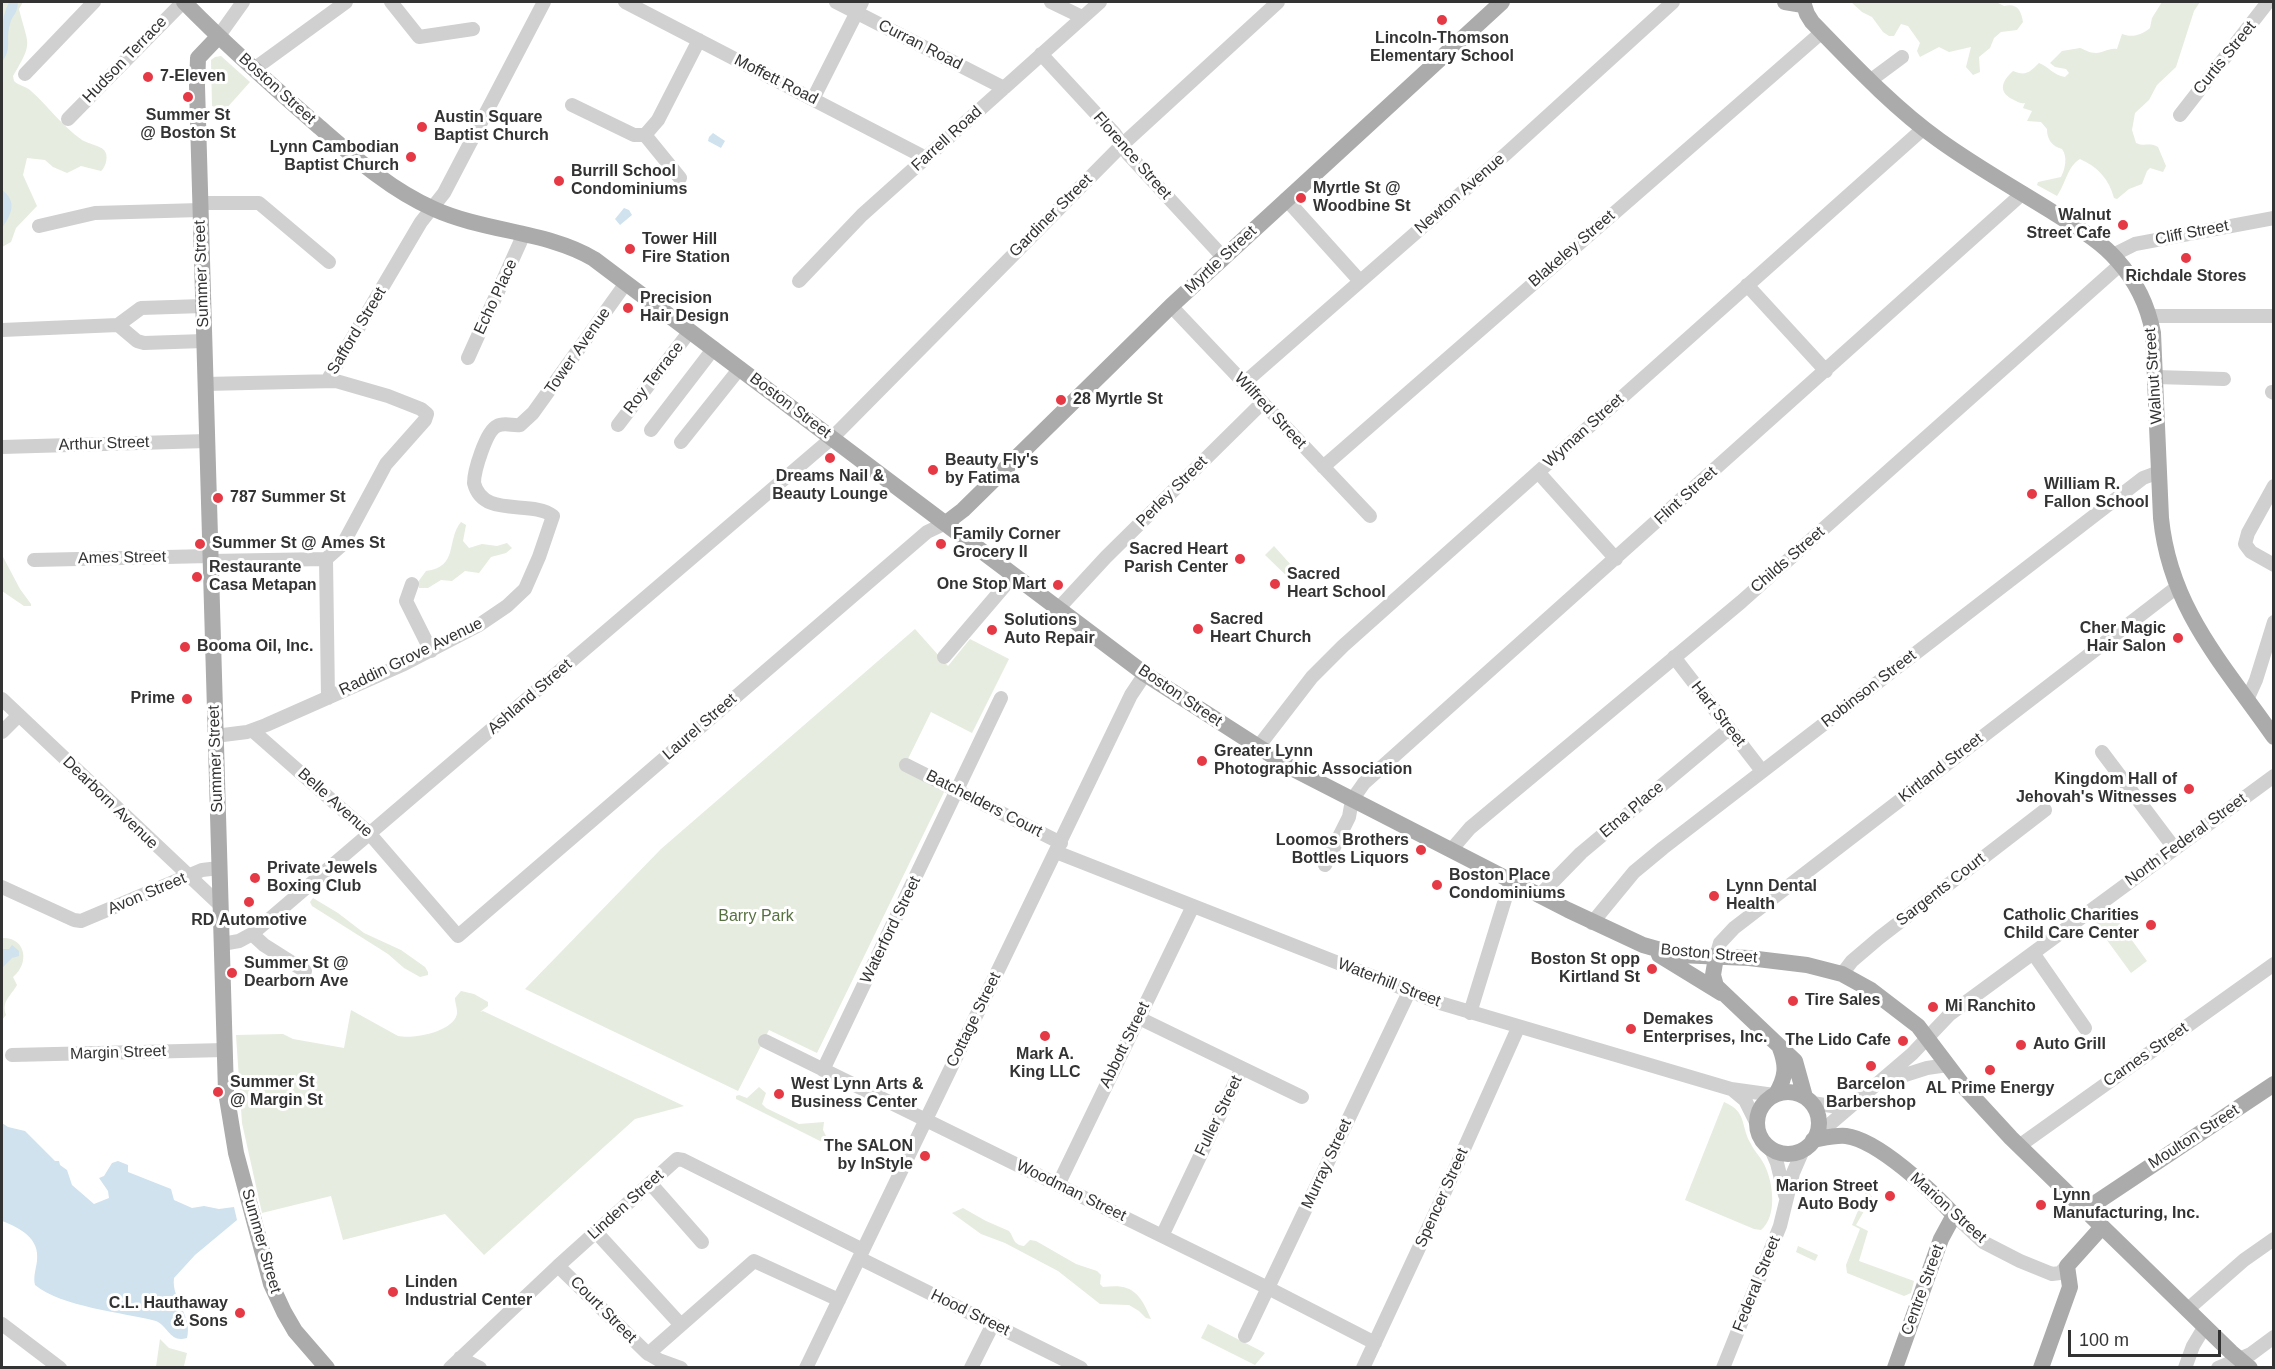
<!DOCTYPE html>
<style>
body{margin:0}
#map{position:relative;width:2275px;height:1369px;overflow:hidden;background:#fff;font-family:Arial,sans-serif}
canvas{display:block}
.frame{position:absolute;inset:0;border:3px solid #333;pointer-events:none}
.scale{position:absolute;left:2068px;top:1330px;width:153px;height:27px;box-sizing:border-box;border:3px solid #333;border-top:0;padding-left:8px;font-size:18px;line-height:21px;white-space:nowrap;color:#333;-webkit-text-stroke:4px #fff;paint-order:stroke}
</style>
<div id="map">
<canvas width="2275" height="1369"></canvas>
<div class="frame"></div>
<div class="scale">100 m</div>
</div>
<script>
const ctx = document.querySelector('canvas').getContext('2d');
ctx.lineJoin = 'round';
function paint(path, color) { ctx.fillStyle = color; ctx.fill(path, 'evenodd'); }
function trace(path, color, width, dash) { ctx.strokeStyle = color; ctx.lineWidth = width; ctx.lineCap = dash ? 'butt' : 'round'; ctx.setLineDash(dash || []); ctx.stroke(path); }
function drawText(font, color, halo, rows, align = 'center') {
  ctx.font = font + ' Arial,sans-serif'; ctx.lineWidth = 6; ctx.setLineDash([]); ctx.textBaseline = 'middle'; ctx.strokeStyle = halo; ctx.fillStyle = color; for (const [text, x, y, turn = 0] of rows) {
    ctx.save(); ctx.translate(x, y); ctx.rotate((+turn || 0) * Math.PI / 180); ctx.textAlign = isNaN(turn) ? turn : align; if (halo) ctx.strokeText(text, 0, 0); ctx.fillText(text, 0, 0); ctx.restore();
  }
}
const green = new Path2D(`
 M2,2h21l-4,7c9,37 15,32 -6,67l1,5c5,5 12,5 17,10 17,15 31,35 51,49 6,4 17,5 22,10 5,5 2,17 -3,21l-20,-5 -14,7 -14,-6 -8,-7 -18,-2 -4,17 14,31 -21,22 -5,14 -9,5z
 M1851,2h145l8,4c13,-3 17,4 19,16l-6,8 -16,2 -7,6 -4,10 -11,9 1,15 -7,3 -7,-8 5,-20 -22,5 -10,-5 -19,10 -3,-6 3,-8 -12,-17 -7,-2 -7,12h-5l-6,-4 -11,-15 -10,-5z
 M2162,2h38l-6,9 -18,56 -19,18 -8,15 -14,13 -3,17 4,13c8,4 14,-1 22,4l8,19 -3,6 -13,-4 -3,3 -5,13 -13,5 -12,10 -3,-1c-5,-19 -16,-31 -34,-39 -13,8 -14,24 -23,37l-20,-11 1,-3 23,-5c4,-8 7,-20 1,-28 -10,-3 -15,-9 -15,-20l-6,-7 -14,-1 5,-10 -9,-3 2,-5c-6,1 -8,-2 -13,-4 -15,-8 -9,-19 1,-28 13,6 18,0 26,-8 9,3 14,12 26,14l4,-4 -3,-4 -11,-2 -5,-4 12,-12 18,-3c6,2 9,5 16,5 8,0 12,-5 21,-4l5,-15c10,4 20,1 28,-6l2,-10z
 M221,56l29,26 -25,28 -13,-4 -1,-46 4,-3z
 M461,522l5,3 -3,16 6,7 13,-4 15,2 10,-3 5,5 -6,5 -15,4 -12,16 -14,-2 -13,10 -11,-1 -13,8h-9l-1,-6 8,-11c33,-4 20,-31 35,-49z
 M1274,546l26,29 -7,7 -28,-27z
 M2,555l18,34 11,15v2h-7l-22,-15z
 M915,629l33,37 22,-27 39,20 -37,74 -41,-21 -27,55 42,21 -129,265 -48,-23 -31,61 -213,-102 136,-140z
 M313,898l25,15 26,20 37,17 24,17 3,5v3l-8,2 -16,-9 -16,-14 -76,-48 -2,-4z
 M2108,911l8,11 2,-1 29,40 -16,12 -38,-52z
 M2,938c24,-1 28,25 11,39l4,8c-6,11 -16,16 -11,30l-4,5z
 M461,991l13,3 14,8v4l-8,6 3,-1 201,95 -49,13 -151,136 -39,-41 -102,26 -12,-44 -69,17 -20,-90 -6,-88 47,-1 10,5 51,9 7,-38 47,26c15,3 50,-3 58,-19 3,-6 -1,-12 -1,-19z
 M759,1087l7,6 -4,11 4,4 33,16 25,-2 -1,8 4,8 -1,6 -90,-45v-3l3,-1 8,3z
 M1724,1102c24,10 16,24 27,42 3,7 9,12 13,20 9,17 14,52 -3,66l-7,-1 -69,-29z
 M1867,1189l5,8 -16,28 12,6 -9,30 55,20 -3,12 -7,3 -57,-23 -1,-8 14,-36 -8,-4z
 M963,1208l23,13 23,10c5,6 4,14 15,15l6,-6 6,1 40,23 21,7 4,4 -1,9 3,3c29,-4 37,6 48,32l-5,-1 -7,-7 -10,-6 -29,-1 -42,-33 -53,-28 -24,-9 -29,-21z
 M1798,1246l20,9 -3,6 -19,-9z
 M1208,1324l57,29 -10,12 -54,-27z
 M160,1339l9,9 18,5 -3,13 4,1h-32z`);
const water = new Path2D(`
 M9,2h9c-1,14 -5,11 -8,22 -5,16 3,23 -8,38 -1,-21 -2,-42 7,-60z
 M713,133l12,8 -4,7 -13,-7 1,-4z
 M2,190c16,12 9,25 0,38z
 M624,208l5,2 3,5 -12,10 -5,-6z
 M12,945l7,6v5l-7,2 -10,10v-19h7z
 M2,1123l6,4 17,4 30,30h4l1,4 7,5 5,15 22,19 15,-6 -1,-7 -9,-13 5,-2 8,-13 6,-2 10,4v7l43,17 3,11 18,8 12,-2 15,3 15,-2 3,13 -42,35 -21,23c-3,21 19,38 13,60 -17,5 -18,-11 -31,-17 -35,-9 -94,-14 -121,-36 -2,-8 1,-16 2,-24 3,-23 -17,-33 -35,-40z`);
const minor = new Path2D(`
 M391,2l28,35 54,-8
 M625,2l301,156
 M836,2l168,86
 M1051,2l31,15
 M218,37l25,-35
 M1041,54l74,80 13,20 95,103
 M254,69l92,-67
 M25,74l69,-72
 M1871,80l31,-23
 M813,99l49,-97
 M572,105l62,30h11
 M2180,115l88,-113
 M68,119l115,-117
 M645,135l13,-15 41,-80
 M645,135l35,43
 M1286,199l73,81
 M200,203h59l70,59
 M39,226l56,-13 105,-3
 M2113,255l22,-11 139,-26
 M799,281l63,-66 238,-213
 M1747,285l79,86
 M1171,306l199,210
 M2149,316h125
 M118,325l19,16 7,2 60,-2
 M2,330l116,-5 23,-17 62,-2
 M468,358l55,-122
 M2156,377l68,2
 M327,381l94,-159 23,-29 100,-191
 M1244,383l263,-230 166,-151
 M205,384l131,-3 52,15 33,13 6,5 -2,6 -39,44 -43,80 -17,15
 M2272,392l2,1
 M618,425l72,-94
 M651,430l63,-82
 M681,442l59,-74
 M2,447l205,-6
 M1323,467l499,-435
 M1538,472l78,87
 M2274,486l-26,47 -3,11 6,8 23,13
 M326,559l2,139
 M34,560l176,-4
 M210,561l116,-2
 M412,584l-6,17 25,50
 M1058,609l48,-52 156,-154
 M944,657l70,-82
 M1674,657l88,114
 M2,699l218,206
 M2247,700l9,-20 18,-58
 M253,731l116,102 89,103 469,-404 19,-9
 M2,732l17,-17
 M215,736l32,-4 19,-7 138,-61 75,-39 28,-19 18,-17 14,-32 14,-41c-22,-17 -70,3 -79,-33 0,-12 12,-52 23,-57 7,-4 16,0 23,-1l13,-12 93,-130
 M1258,747l54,-70 31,-31 581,-518
 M2102,752l73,97
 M906,765l155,78
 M1452,849l18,-21 271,-226 380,-338
 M1056,852l384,151 291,86 43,6
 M1325,865l24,-48 3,-17 12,-17 659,-590
 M2,887l72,33 7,1 121,-51 17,-2
 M1539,896l42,-43 148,-124
 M1592,923l42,-51 29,-24 480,-370 16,-6
 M252,934l12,11 41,26
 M222,944l17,-3 13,-7 580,-496 290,-293 156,-143
 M2033,953l52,75
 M1716,957l4,-14 14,-15 443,-341
 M1842,974l10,-13 27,-23 166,-128
 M1470,1013l41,-133
 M1139,1018l103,50 -80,168
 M765,1041l503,247 107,55
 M12,1055l213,-5
 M1242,1068l60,29
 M823,1070l178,-372
 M1883,1082l44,-14 21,-3
 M1733,1090l12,10 12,24
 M1812,1103l20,3 22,-4
 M1816,1136l96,-82 38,-40 324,-238
 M2019,1146l255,-182
 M1770,1147l7,16 8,32
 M650,1183l52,59
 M1058,1185l135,-279
 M1954,1215l29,27 37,19 32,13 8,-1 7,-7
 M596,1232l85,93
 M859,1258l222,110
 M558,1266l89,87 12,7 22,8
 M2188,1309l56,-49 30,-21
 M2,1324l58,44
 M1245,1336l164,-344
 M648,1354l106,-93 85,39
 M460,1358l20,10
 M450,1368l108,-102 119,-107 6,1 180,90
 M806,1368l325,-673 14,-21
 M971,1368l22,-44
 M1363,1368l75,-161 80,-179
 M1723,1368l57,-142 13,-53 10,-23
 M2185,1368l8,-22 12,-20
 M2218,1368l33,-14 23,-17`);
const major = new Path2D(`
 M184,2c42,43 87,83 133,123 37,32 72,64 117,84 51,23 113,22 160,50l551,415 148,95 275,141 75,35 35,10 71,3 58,7 35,9 29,16 47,36 47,62 46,50 220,214 19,16
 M1785,2l18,3
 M1803,2l4,12 5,8c40,41 81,85 127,118 36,26 75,48 112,71 23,15 48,28 66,49 18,20 31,46 36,73l8,185c9,91 63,147 113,219
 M218,37l-20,21 -1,28 29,1006 10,61 35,131 13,28 11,19 32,37
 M946,523l17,-13 208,-204 331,-304
 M1659,955l62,38
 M1716,957l-3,18 3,11 79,75 10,36
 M1757 1123a31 31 0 1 1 62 0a31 31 0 1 1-62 0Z
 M1776,1094c10,-17 11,-28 4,-46
 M1813,1140c11,-2 22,-5 33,-4 32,4 86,55 108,79l-13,24 -46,129
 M2085,1210l189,-126
 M2041,1368l29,-81 -3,-21 35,-39`);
const markers = [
 [1442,20,6,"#e63946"],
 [148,77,6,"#e63946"],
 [188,97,6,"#e63946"],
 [422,127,6,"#e63946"],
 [411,157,6,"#e63946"],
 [559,181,6,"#e63946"],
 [1301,198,6,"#e63946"],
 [2123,225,6,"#e63946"],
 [630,249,6,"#e63946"],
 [2186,258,6,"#e63946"],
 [628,308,6,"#e63946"],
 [1061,400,6,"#e63946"],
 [830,458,6,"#e63946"],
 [933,470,6,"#e63946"],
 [2032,494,6,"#e63946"],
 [218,498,6,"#e63946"],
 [200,544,6,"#e63946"],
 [941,544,6,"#e63946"],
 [1240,559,6,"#e63946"],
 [197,577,6,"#e63946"],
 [1275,584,6,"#e63946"],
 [1058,585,6,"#e63946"],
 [1198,629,6,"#e63946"],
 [992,630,6,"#e63946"],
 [2178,638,6,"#e63946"],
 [185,647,6,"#e63946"],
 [187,699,6,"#e63946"],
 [1202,761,6,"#e63946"],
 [2189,789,6,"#e63946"],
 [1421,850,6,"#e63946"],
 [255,878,6,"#e63946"],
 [1437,885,6,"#e63946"],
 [1714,896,6,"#e63946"],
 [249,902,6,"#e63946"],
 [2151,925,6,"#e63946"],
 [1652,969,6,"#e63946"],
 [232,973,6,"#e63946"],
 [1793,1001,6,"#e63946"],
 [1933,1007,6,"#e63946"],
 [1631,1029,6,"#e63946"],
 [1045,1036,6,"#e63946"],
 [1903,1041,6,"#e63946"],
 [2021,1045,6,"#e63946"],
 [1871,1066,6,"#e63946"],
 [1990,1070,6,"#e63946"],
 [218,1092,6,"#e63946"],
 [779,1094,6,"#e63946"],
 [925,1156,6,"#e63946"],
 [1890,1196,6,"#e63946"],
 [2041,1205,6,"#e63946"],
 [393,1292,6,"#e63946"],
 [240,1313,6,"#e63946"]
];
const poiNames = [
 ["Lincoln-Thomson",1442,39,"center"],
 ["Elementary School",1442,57,"center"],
 ["7-Eleven",160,77],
 ["Summer St",188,116,"center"],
 ["@ Boston St",188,134,"center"],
 ["Austin Square",434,118],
 ["Baptist Church",434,136],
 ["Lynn Cambodian",399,148,"right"],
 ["Baptist Church",399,166,"right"],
 ["Burrill School",571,172],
 ["Condominiums",571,190],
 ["Myrtle St @",1313,189],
 ["Woodbine St",1313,207],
 ["Walnut",2111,216,"right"],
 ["Street Cafe",2111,234,"right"],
 ["Tower Hill",642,240],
 ["Fire Station",642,258],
 ["Richdale Stores",2186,277,"center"],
 ["Precision",640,299],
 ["Hair Design",640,317],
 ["28 Myrtle St",1073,400],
 ["Beauty Fly's",945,461],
 ["by Fatima",945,479],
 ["Dreams Nail &",830,477,"center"],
 ["Beauty Lounge",830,495,"center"],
 ["William R.",2044,485],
 ["Fallon School",2044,503],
 ["787 Summer St",230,498],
 ["Family Corner",953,535],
 ["Grocery II",953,553],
 ["Summer St @ Ames St",212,544],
 ["Sacred Heart",1228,550,"right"],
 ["Parish Center",1228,568,"right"],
 ["Restaurante",209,568],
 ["Casa Metapan",209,586],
 ["Sacred",1287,575],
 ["Heart School",1287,593],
 ["One Stop Mart",1046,585,"right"],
 ["Sacred",1210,620],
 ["Heart Church",1210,638],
 ["Solutions",1004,621],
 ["Auto Repair",1004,639],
 ["Cher Magic",2166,629,"right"],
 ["Hair Salon",2166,647,"right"],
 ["Booma Oil, Inc.",197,647],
 ["Prime",175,699,"right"],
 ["Greater Lynn",1214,752],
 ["Photographic Association",1214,770],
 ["Kingdom Hall of",2177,780,"right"],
 ["Jehovah's Witnesses",2177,798,"right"],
 ["Loomos Brothers",1409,841,"right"],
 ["Bottles Liquors",1409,859,"right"],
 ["Private Jewels",267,869],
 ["Boxing Club",267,887],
 ["Boston Place",1449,876],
 ["Condominiums",1449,894],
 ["Lynn Dental",1726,887],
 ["Health",1726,905],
 ["Catholic Charities",2139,916,"right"],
 ["Child Care Center",2139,934,"right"],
 ["RD Automotive",249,921,"center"],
 ["Boston St opp",1640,960,"right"],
 ["Kirtland St",1640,978,"right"],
 ["Summer St @",244,964],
 ["Dearborn Ave",244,982],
 ["Tire Sales",1805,1001],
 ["Mi Ranchito",1945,1007],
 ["Demakes",1643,1020],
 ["Enterprises, Inc.",1643,1038],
 ["The Lido Cafe",1891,1041,"right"],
 ["Auto Grill",2033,1045],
 ["Mark A.",1045,1055,"center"],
 ["King LLC",1045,1073,"center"],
 ["Summer St",230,1083],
 ["@ Margin St",230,1101],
 ["West Lynn Arts &",791,1085],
 ["Business Center",791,1103],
 ["Barcelon",1871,1085,"center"],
 ["Barbershop",1871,1103,"center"],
 ["AL Prime Energy",1990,1089,"center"],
 ["The SALON",913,1147,"right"],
 ["by InStyle",913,1165,"right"],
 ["Marion Street",1878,1187,"right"],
 ["Auto Body",1878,1205,"right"],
 ["Lynn",2053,1196],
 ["Manufacturing, Inc.",2053,1214],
 ["Linden",405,1283],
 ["Industrial Center",405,1301],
 ["C.L. Hauthaway",228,1304,"right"],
 ["& Sons",228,1322,"right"]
];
const streetNames = [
 ["Curran Road",920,45,27],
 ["Curtis Street",2225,58,-51],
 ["Hudson Terrace",125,60,-46],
 ["Moffett Road",776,80,27],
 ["Boston Street",277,89,42],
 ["Farrell Road",947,139,-42],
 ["Florence Street",1132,156,49],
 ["Newton Avenue",1460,194,-41],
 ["Gardiner Street",1051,216,-45],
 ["Cliff Street",2192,233,-11],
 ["Blakeley Street",1572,249,-41],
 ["Myrtle Street",1221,260,-43],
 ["Summer Street",202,274,-92],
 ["Echo Place",496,297,-65],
 ["Safford Street",357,331,-59],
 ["Tower Avenue",578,351,-55],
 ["Walnut Street",2154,376,-94],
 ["Roy Terrace",654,378,-52],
 ["Boston Street",790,406,37],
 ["Wilfred Street",1270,411,47],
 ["Wyman Street",1584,431,-42],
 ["Arthur Street",104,444,-2],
 ["Perley Street",1172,492,-45],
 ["Flint Street",1686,496,-42],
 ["Ames Street",122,558,-1],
 ["Childs Street",1788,560,-41],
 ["Raddin Grove Avenue",411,657,-26],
 ["Robinson Street",1869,689,-38],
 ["Boston Street",1180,696,34],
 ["Ashland Street",530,697,-41],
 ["Hart Street",1718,714,52],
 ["Laurel Street",700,727,-41],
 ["Summer Street",216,759,-92],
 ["Kirtland Street",1941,768,-38],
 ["Dearborn Avenue",110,803,44],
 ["Belle Avenue",335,803,42],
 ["Batchelders Court",984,804,27],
 ["Etna Place",1632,810,-40],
 ["North Federal Street",2186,840,-36],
 ["Sargents Court",1941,890,-38],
 ["Avon Street",147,894,-23],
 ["Waterford Street",891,930,-64],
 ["Boston Street",1709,954,5],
 ["Waterhill Street",1389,983,21],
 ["Cottage Street",974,1020,-64],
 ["Abbott Street",1125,1045,-64],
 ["Margin Street",118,1053,-2],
 ["Carnes Street",2146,1055,-35],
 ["Fuller Street",1219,1116,-64],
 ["Moulton Street",2194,1137,-33],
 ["Murray Street",1327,1164,-65],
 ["Woodman Street",1071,1191,26],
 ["Spencer Street",1442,1198,-66],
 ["Linden Street",626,1205,-42],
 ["Marion Street",1948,1208,42],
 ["Summer Street",261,1241,74],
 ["Federal Street",1757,1284,-68],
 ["Centre Street",1923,1290,-70],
 ["Court Street",603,1310,45],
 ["Hood Street",970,1313,26]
];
const parkNames = [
 ["Barry Park",756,917]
];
paint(green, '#e6ecdf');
paint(water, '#cfe2ee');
trace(minor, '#d0d0d0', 14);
trace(major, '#ababab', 16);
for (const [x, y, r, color] of markers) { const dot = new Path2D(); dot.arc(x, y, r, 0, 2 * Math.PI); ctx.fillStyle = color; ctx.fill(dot); trace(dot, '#fff', 2); }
drawText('bold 16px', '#333', '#fff', poiNames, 'left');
drawText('16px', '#333', '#fff', streetNames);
drawText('16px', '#56703f', '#fff', parkNames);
</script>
